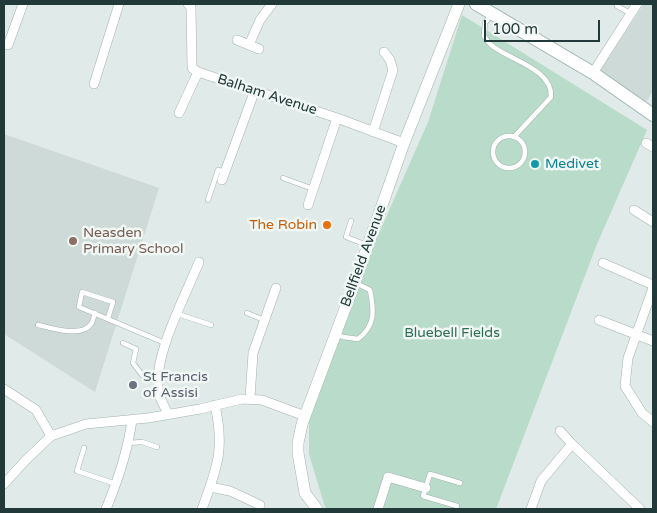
<!DOCTYPE html>
<style>
body{margin:0}
#map{position:relative;width:657px;height:513px;overflow:hidden;background:#e0eae8;font-family:"Varela Round",sans-serif}
canvas{display:block}
.frame{position:absolute;inset:0;border:5px solid #213a39;pointer-events:none}
.scale{position:absolute;left:484px;top:20px;width:116px;height:22px;box-sizing:border-box;border:2px solid #213a39;border-top:0;padding-left:6px;font-size:15px;line-height:18px;white-space:nowrap;color:#213a39;-webkit-text-stroke:4px #f0f7f5;paint-order:stroke}
</style>
<div id="map">
<canvas width="657" height="513"></canvas>
<div class="frame"></div>
<div class="scale">100 m</div>
</div>
<script>
const ctx = document.querySelector('canvas').getContext('2d');
ctx.lineJoin = 'round';
function paint(path, color) { ctx.fillStyle = color; ctx.fill(path, 'evenodd'); }
function trace(path, color, width, dash) { ctx.strokeStyle = color; ctx.lineWidth = width; ctx.lineCap = dash ? 'butt' : 'round'; ctx.setLineDash(dash || []); ctx.stroke(path); }
function drawText(font, color, halo, rows, align = 'center') {
  ctx.font = font + ' "Varela Round",sans-serif'; ctx.lineWidth = 5; ctx.setLineDash([]); ctx.textBaseline = 'middle'; ctx.strokeStyle = halo; ctx.fillStyle = color; for (const [text, x, y, turn = 0] of rows) {
    ctx.save(); ctx.translate(x, y); ctx.rotate((+turn || 0) * Math.PI / 180); ctx.textAlign = isNaN(turn) ? turn : align; if (halo) ctx.strokeText(text, 0, 0); ctx.fillText(text, 0, 0); ctx.restore();
  }
}
const built = new Path2D(`
 M644,4h9v87l-8,13 -46,-32z
 M4,134l155,54 -64,204 -91,-58z`);
const green = new Path2D(`
 M462,15l185,115 -50,114 -101,265h-168l-3,-2 -16,-53v-34l60,-164 59,-134z`);
const service = new Path2D(`
 M617,6l13,7
 M491,15l-6,8 -1,13c2,3 5,7 7,9 18,15 62,24 60,52l-37,40
 M493 152a16 16 0 1 1 32 0a16 16 0 1 1-32 0Z
 M283,178l30,11
 M208,200l10,-30 7,2
 M351,221l-5,16 21,8
 M247,313l17,7
 M178,314l33,11
 M108,318l5,-16 -31,-10 -3,15 86,36
 M38,325c12,3 44,13 53,-1 2,-3 3,-8 4,-11
 M337,334l6,3 15,2c18,-14 16,-28 12,-49l-14,-7
 M123,343l13,6 -3,14 9,12 15,7
 M128,443l14,-1 15,5
 M84,448l-7,23 39,13
 M457,506l-34,-10 7,-22 30,9`);
const minor = new Path2D(`
 M188,4l3,3 1,61 6,4 139,46 67,25
 M237,40l22,9
 M8,45l15,-41
 M249,45l11,-25 12,-16
 M593,73l44,-69
 M94,84l25,-80
 M179,113l19,-41
 M373,132l20,-62 -3,-10 -6,-8
 M646,143l7,4
 M222,180l33,-90
 M308,205l29,-87
 M634,210l19,12
 M603,263l50,22
 M653,288l-25,70 -3,28 17,27 11,9
 M599,320l54,21
 M4,389l32,21 15,26
 M250,398l3,-45 23,-65
 M168,414c-3,-7 -8,-14 -9,-21 -8,-34 27,-98 40,-131
 M560,431l12,13
 M4,484l21,-23 26,-25 35,-12 62,-6 52,-9 42,-10 20,1 43,16
 M210,487l20,4 30,14
 M106,509c12,-29 22,-58 26,-89
 M202,509c15,-41 23,-59 13,-104
 M378,509l10,-32 38,11
 M531,509l10,-28 31,-37 68,65`);
const tertiary = new Path2D(`
 M317,509l-12,-16 -7,-40v-10l4,-19 53,-142 49,-139 55,-139`);
const secondary = new Path2D(`
 M476,4l117,69 60,42`);
const markers = [
 [535,164,5,"#0f9aa8"],
 [327,225,5,"#e8710a"],
 [73,241,5,"#8d6e63"],
 [133,385,5,"#6b7280"]
];
const streetNames = [
 ["Balham Avenue",267,95,18],
 ["Bellfield Avenue",364,256,-70]
];
const cultureNames = [
 ["Medivet",545,164]
];
const foodNames = [
 ["The Robin",317,225]
];
const educationNames = [
 ["Neasden",83,233],
 ["Primary School",83,249]
];
const parkNames = [
 ["Bluebell Fields",452,333]
];
const worshipNames = [
 ["St Francis",143,377],
 ["of Assisi",143,393]
];
paint(built, '#cedad7');
paint(green, '#b9dbc9');
trace(service, '#a3b2b0', 5.5);
trace(minor, '#a3b2b0', 10);
trace(tertiary, '#a3b2b0', 12);
trace(secondary, '#9fb6b2', 14);
trace(service, '#fff', 4.5);
trace(minor, '#fff', 9);
trace(tertiary, '#fff', 11);
trace(secondary, '#fff', 12);
for (const [x, y, r, color] of markers) { const dot = new Path2D(); dot.arc(x, y, r, 0, 2 * Math.PI); ctx.fillStyle = color; ctx.fill(dot); trace(dot, '#f0f7f5', 2); }
drawText('14px', '#213a39', '#f0f7f5', streetNames);
drawText('14px', '#0d838f', '#f0f7f5', cultureNames, 'left');
drawText('14px', '#c56008', '#f0f7f5', foodNames, 'right');
drawText('14px', '#785e54', '#f0f7f5', educationNames, 'left');
drawText('14px', '#2d6f55', '#f0f7f5', parkNames);
drawText('14px', '#5b616d', '#f0f7f5', worshipNames, 'left');
</script>
